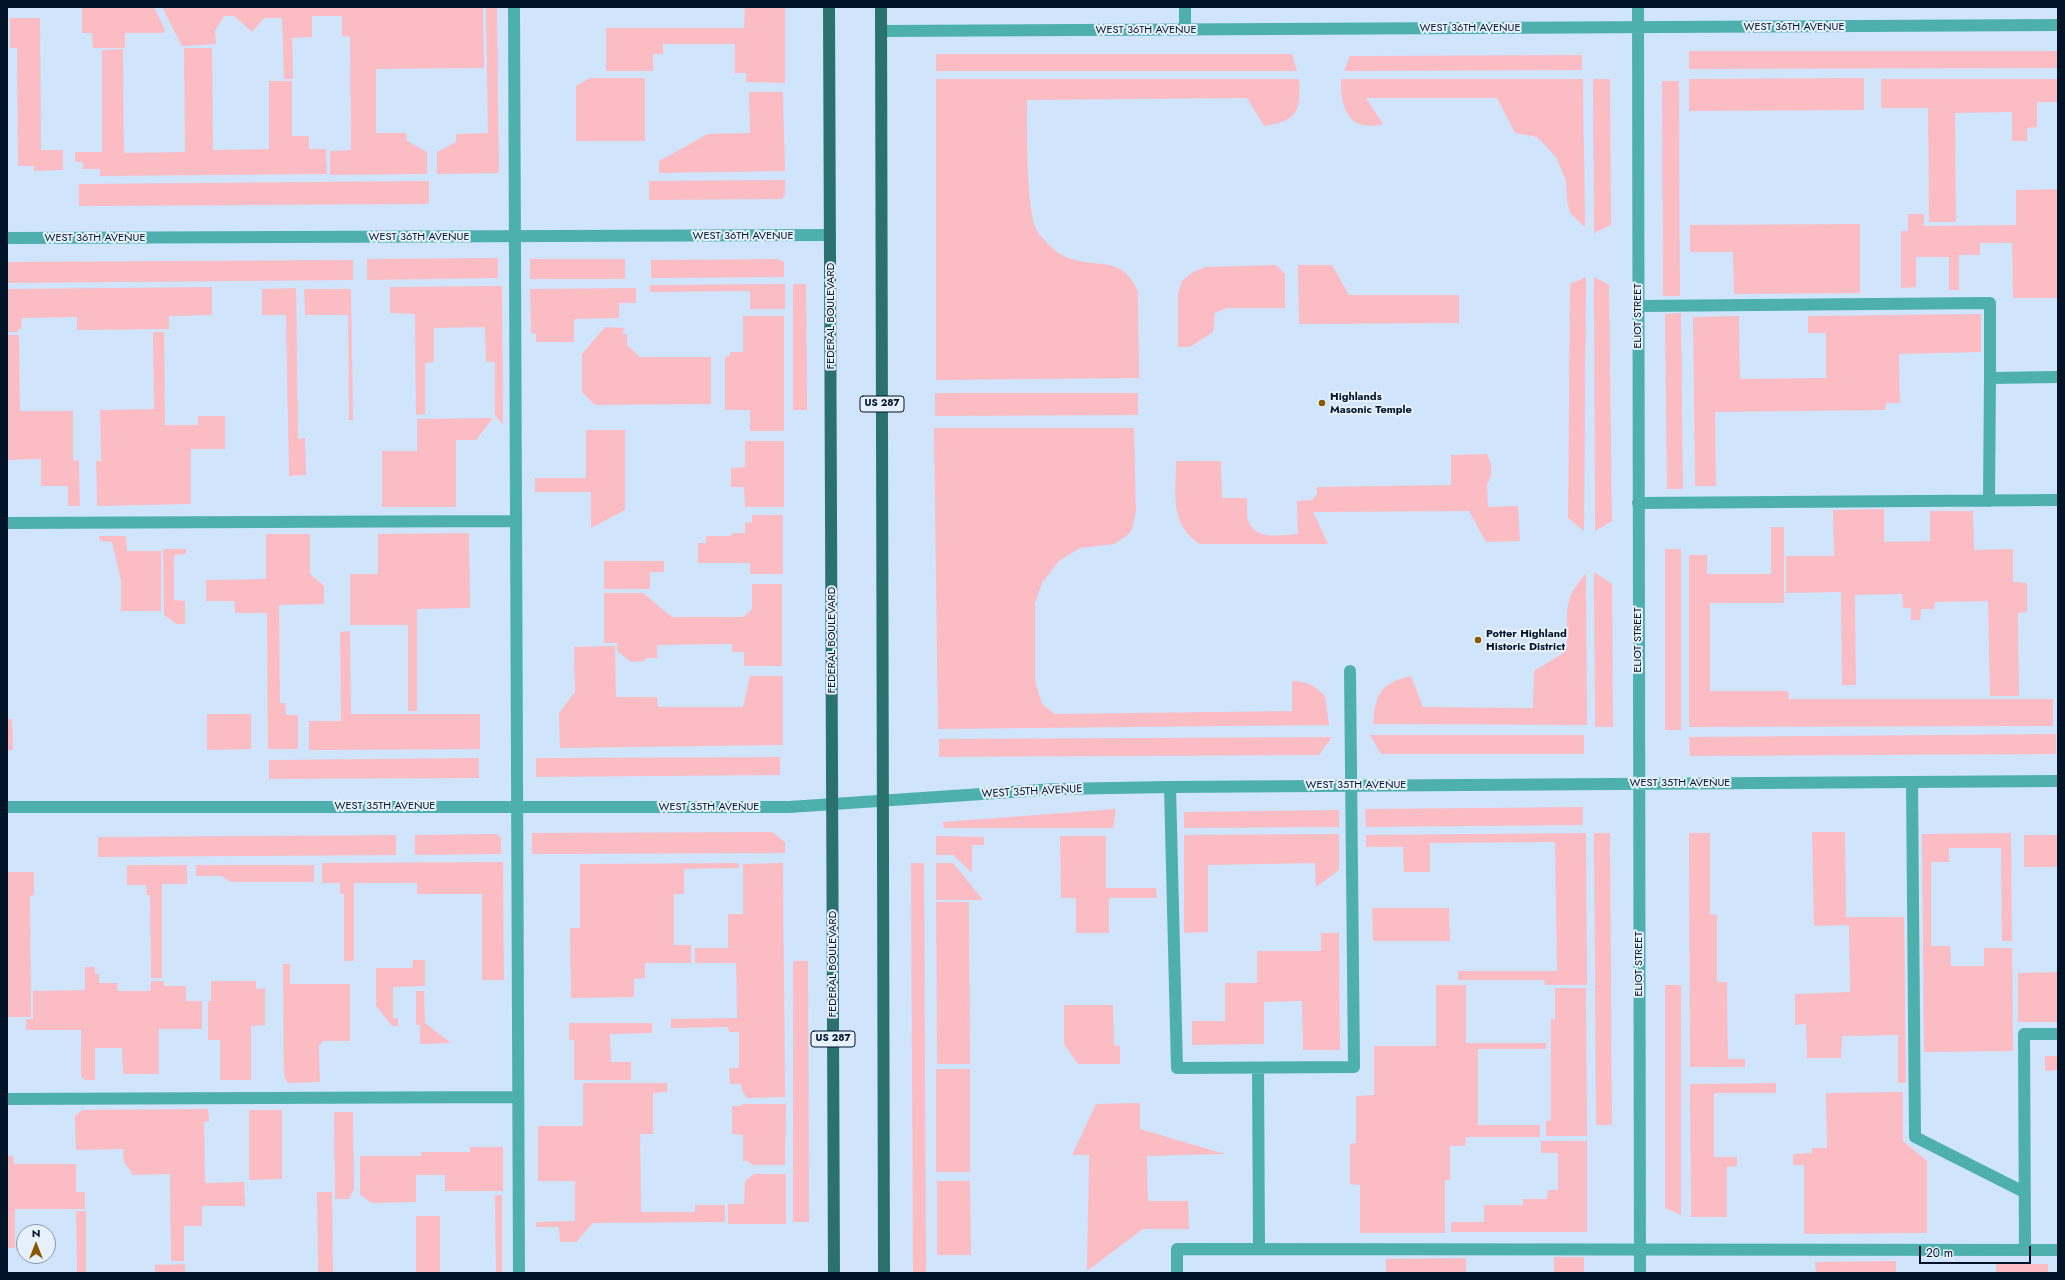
<!DOCTYPE html>
<style>
body{margin:0}
#map{position:relative;width:2065px;height:1280px;overflow:hidden;background:#d0e5fc;font-family:Jost,sans-serif}
canvas{display:block}
.frame{position:absolute;inset:0;border:8px solid #011327;pointer-events:none}
.north{position:absolute;left:16px;top:1224px;width:40px;height:40px;box-sizing:border-box;background:#e6f1fd;border:1px solid #8a98a7;border-radius:50%;rotate:0deg;font-size:11px;font-weight:700;line-height:16px;text-align:center;color:#011327}
.north::after{content:'';display:block;margin:auto;width:14px;height:18px;background:#895700;clip-path:polygon(50% 0,100% 100%,50% 72%,0 100%)}
.scale{position:absolute;left:1919px;top:1246px;width:112px;height:18px;box-sizing:border-box;border:2px solid #011327;border-top:0;padding-left:5px;font-size:12px;line-height:14px;white-space:nowrap;color:#011327;-webkit-text-stroke:3px #e6f1fd;paint-order:stroke}
</style>
<div id="map">
<canvas width="2065" height="1280"></canvas>
<div class="frame"></div>
<div class="north">N</div>
<div class="scale">20 m</div>
</div>
<script>
const ctx = document.querySelector('canvas').getContext('2d');
ctx.lineJoin = 'round';
function paint(path, color) { ctx.fillStyle = color; ctx.fill(path, 'evenodd'); }
function trace(path, color, width, dash) { ctx.strokeStyle = color; ctx.lineWidth = width; ctx.lineCap = dash ? 'butt' : 'round'; ctx.setLineDash(dash || []); ctx.stroke(path); }
function drawText(font, color, halo, rows, align = 'center') {
  ctx.font = font + ' Jost,sans-serif'; ctx.lineWidth = 4; ctx.setLineDash([]); ctx.textBaseline = 'middle'; ctx.strokeStyle = halo; ctx.fillStyle = color; for (const [text, x, y, turn = 0] of rows) {
    ctx.save(); ctx.translate(x, y); ctx.rotate((+turn || 0) * Math.PI / 180); ctx.textAlign = isNaN(turn) ? turn : align; if (halo) ctx.strokeText(text, 0, 0); ctx.fillText(text, 0, 0); ctx.restore();
  }
}
const green = new Path2D(`
 M82,7h72l11,23 -2,3h-38v15h-32l-1,-15h-10z
 M162,7h321l1,61 -108,1v64h30l1,8 20,11v22l-97,1v-24l21,-1 -1,-113 -8,-1v-20h-30v21l-20,1 1,41h-9l-2,-61h-18l-12,14 -18,-16h-10l-9,15 1,13 -34,2z
 M486,7h11l2,166 -62,1v-22l19,-10v-8l32,-1z
 M745,7h40v76l-39,-1v-9h-11v-29h-72v10h-10v17h-47v-43h138z
 M10,18h30l1,132h22v20l-29,1v-5h-16l-1,-118h-7z
 M184,48h28l1,102 56,-1v-68h23v55h17v13h17l1,25 -227,2v-7h-17v-7h-8v-10h27v-102l21,-1 1,104 61,-1z
 M1689,51h369v17l-369,1z
 M936,54h356l5,17h-361z
 M1582,55v15l-238,1 6,-15z
 M590,78h55v63h-69v-55z
 M1864,78v32l-175,1v-32z
 M936,79h363c2,32 -1,42 -35,47l-17,-28 -220,2c0,27 -1,111 10,131 2,4 7,8 10,12 6,6 12,11 19,14 31,13 56,-4 72,35l1,86 -203,2z
 M1341,79h242l2,148 -15,-14 -3,-12 -1,-20 -10,-24 -19,-20 -22,-4 -18,-35h-131l17,26c-34,9 -43,-16 -42,-45z
 M1593,79h17l1,146 -17,8z
 M1881,79h177v23h-21v25l-10,1v13h-15v-29l-57,1 1,109h-27l-1,-114h-47z
 M1662,81h17l1,215h-17z
 M749,92h34l2,79 -126,2v-12l49,-27 42,-1z
 M785,180v15l-3,4 -133,1v-19z
 M429,181v20l-1,3 -349,2v-22z
 M2058,189v109h-45l-1,-55h-32v12h-21v35h-10v-33h-33v30l-15,1v-57h7v-17h16v12l92,-1v-35z
 M1860,224v69l-126,1 -1,-42h-43v-27z
 M498,258v20l-131,2v-21z
 M530,259h95v20h-95z
 M777,259l7,3v15l-133,1v-18z
 M353,260v20l-346,3v-21z
 M1276,265l9,9v34h-58l-12,5 -2,19 -23,15h-12v-54l4,-12 11,-9 12,-5z
 M1298,265h34l17,30h110v28l-160,1z
 M1586,277l-2,254 -16,-13 2,-234z
 M1594,277l15,8 3,236 -17,10z
 M785,284v25h-35v-18l-100,1v-7z
 M793,284h13l1,126h-14z
 M502,286l1,139 -8,-10v-53h-9l-1,-35 -51,1v34l-9,1v51l-9,1 -1,-101 -25,-1v-26z
 M212,287v28l-43,1v13l-92,1v-13l-55,1 -1,11h-3v3h-11v-43z
 M296,288l2,151 7,-1 1,37 -17,1 -3,-161h-24v-26z
 M636,288v15h-17v15l-45,1v23h-38v-8l-5,-1 -1,-44z
 M304,289h47l2,131h-4l-1,-105h-43z
 M1681,313l2,176h-16l-2,-175z
 M1981,314v38l-82,2 1,49h-14l-1,7 -170,2 1,74h-21l-2,-169 46,-1 1,63 86,-1v-45h-18v-17z
 M743,316h41v115h-34v-21h-25v-53l5,-1v-4h13z
 M605,327l19,1 -1,6h4v11l13,12h71v47l-116,1 -13,-13v-38z
 M153,332h11l1,93h33v-9h27v33h-34v55l-94,2 -1,-45h5l-1,-51 54,-1z
 M7,335h12l1,76h53v50l6,-1 1,46h-12v-20h-27v-27l-34,1z
 M935,393h203v22l-203,1z
 M493,418l-17,22h-20v67h-74v-56h35v-32z
 M934,428h200l2,84 -4,17 -4,6 -14,9 -34,4 -21,13 -17,22 -7,20v78l7,23 13,10 237,-3v-30c15,0 23,5 33,15l4,29 -391,4z
 M586,430h39v80l-34,18v-36h-56v-14h51z
 M745,441h39v66h-39l-1,-20h-13v-19l14,-1z
 M1487,454l4,11v11l-4,9 1,22 30,-1 2,35 -34,1 -17,-31 -156,1 15,32h-128c-31,-19 -24,-50 -24,-83h45l1,37h25c1,6 -1,16 1,22 7,21 33,15 50,14l-1,-33 15,-1 5,-6v-7l134,-2v-30z
 M1884,509v33l46,-1v-30h43l1,39 39,-1v33l14,1v29l-9,1 1,83h-29l-2,-95 -53,1 -1,7h-13l-1,11h-9v-12h-8l-1,-14 -47,1 1,90h-14l-1,-93 -55,1v-37h48l-1,-46z
 M752,515h31v59h-33v-11h-52v-20h8v-7h25l1,-3h13v-10l7,-1z
 M1771,527h13v76h-74v88h78l1,8h264v27l-364,1v-172h18v19h64z
 M469,533l1,75 -53,1v102h-9v-86h-58v-51h28v-40z
 M266,534h44v40l14,12v18l-45,1 1,98h5l1,12h12v34h-30l-1,-136h-32l-1,-12h-28v-21l60,-1z
 M99,536h27l1,15h34v60h-40v-30l-9,-39 -12,-1z
 M163,549h23v5l-12,1v45l11,1v23h-8l-13,-9z
 M1665,549h16v181h-16z
 M604,561h60v11h-14v17h-46z
 M1594,572l18,12 1,143h-18z
 M1586,573l1,152 -214,-1c3,-31 6,-40 38,-48l12,31 110,1 1,-37 31,-19c5,-19 0,-30 3,-47 2,-12 10,-22 18,-32z
 M752,584h30v82h-38v-14h-12v-8l-75,1v13h-12v3l-14,1 -14,-11v-8h-13v-50h39l29,24h71l9,-8z
 M350,631l1,83h129v35l-171,1v-29h32l-1,-89z
 M615,646l1,51h41l1,10h85l7,-31h33v69l-223,3 -1,-35 16,-21 -1,-45z
 M207,714h44v35l-44,1z
 M7,719h5l1,31h-6z
 M2056,734v20l-366,2 -1,-19z
 M1370,735h214v19h-203z
 M1332,737l-13,18 -380,2v-18z
 M780,757v18l-244,2v-19z
 M479,758v20l-210,1v-19z
 M1583,807v18l-217,2 -1,-18z
 M1116,809l-3,19h-169l-1,-6z
 M1339,810v17l-155,1v-16z
 M772,832l13,10v11l-253,1v-21z
 M1812,832h33l1,85h58l2,166h-8v-48l-56,1 -1,22h-34l-1,-34 -11,1v-31l55,-2 -1,-67 -35,1z
 M1586,833l1,152h-42l-1,-5h-86v-9h99l-2,-129 -125,1v29h-26l-1,-25h-37v-12z
 M1594,833h16l2,292h-16z
 M1689,833h21v81l7,1v67h10l1,77h17v8h-55z
 M2011,833l1,108h-10l-1,-93h-52v14h-18v84h19l1,20h33v-18h28l1,103 -89,1 -2,-218z
 M497,834l4,4v16l-86,1v-20z
 M1339,834v36l-23,17 -1,-24 -107,2v67l-24,1v-98z
 M396,835v20l-298,2v-20z
 M2024,835h34v32h-34z
 M936,836l48,1v8h-12v28l-19,-18h-17z
 M1060,836h46v52h50l1,10h-48v35h-33v-35h-15z
 M503,862l1,118h-22v-86h-65v-11h-63v78h-10v-67l-4,-1v-10h-18v-20z
 M739,863v5l-55,1v25h-10v51h17v18h-46v15l-11,1v18l-63,1 -1,-70h10v-64z
 M783,863l2,234 -38,1 -5,-7 -1,-7h-11l-1,-16h10v-36h-10l-1,-5 -57,1v-9l66,-1 -1,-55h-41v-15h33v-34h15v-50z
 M911,863h13l2,410h-13z
 M936,863h17l30,37h-47z
 M127,865h60v19h-25v94h-11l-1,-83h-3l-1,-10h-19z
 M196,865h118v17h-83l-10,-6h-25z
 M7,872h27v23l-4,1 1,121h-24z
 M936,902h33l1,162h-33z
 M1372,908h77l1,33h-77z
 M1321,933h18l1,117h-37l-1,-49 -38,1v42l-72,1v-24h33v-38h32v-32h64z
 M413,960h12v26l-32,1v31h5v8h-6l-16,-20v-38h36z
 M793,961h15l1,261h-16z
 M283,964h7v20h60v57h-27l-4,5 1,36 -32,1 -4,-8z
 M85,967h10v7h4v9h18l1,8h32l1,-10h13v5h22v15h16v28h-43v45h-36l-1,-26h-27v32h-10l-4,-4v-46h-55v-11h7v-28l52,-1z
 M2058,972v50h-40v-49z
 M211,981h45v8l9,-1v37l-14,1v54h-31v-40h-12v-39h3z
 M1436,985h30v58h80v6h-68v76h62v12h-74l-1,9h-15v34h-5v53h-85v-48l-10,-1v-40l6,-1v-47l18,-1v-49h62z
 M1665,985h16v230l-16,-7z
 M1555,988h31l1,148h-41v-15l5,-1v-101h4z
 M416,991h8l1,32 26,20 -31,1v-19h-4z
 M1064,1005h49l1,40 6,1v18h-42l-14,-20z
 M569,1023h83v10l-42,1 1,28h20v18h-57v-40h-5z
 M2045,1056h13v14l-13,1z
 M936,1069h34v103h-34z
 M583,1083h84v9l-14,1v41h-13l1,78h54v-7h30v17l-132,1 -17,19h-16l-1,-15h-23v-5l39,-1v-40h-37v-55h45z
 M1776,1083v10h-62v64h23v9l-10,1v50h-36l-1,-133z
 M1903,1092v49l24,20v72l-123,1v-69h-11v-11l19,-1v-5h15l-1,-55z
 M1140,1103v26l85,25 -78,2 1,45h40l1,28h-46l-56,42 2,-116h-17l24,-51z
 M742,1104h44l-1,61h-33l-4,-4h-5v-26l-11,-1v-28h9z
 M208,1109l1,12 -5,1 1,61 39,-1 1,24h-43v20h-18v35h-13l-1,-87 -37,1 -9,-13 -1,-13 -47,1 -1,-34 7,-6z
 M249,1110h33v69l-33,1z
 M334,1112h19l1,77 -5,10h-14z
 M1541,1141h46v91h-136v-10h33v-17h39v-6h24l1,-9h10v-37h-17z
 M470,1147h33v44h-58v-16h-29v27l-44,1 -12,-8v-39h61v-4h49z
 M7,1156h6l1,8h62v28h9v17h-70v39h-8z
 M754,1174h32v50h-58v-20h16l1,-23z
 M937,1181h33l1,74h-34z
 M317,1192h15l1,81h-15z
 M495,1195h7v78h-6z
 M76,1211h10v62h-9z
 M416,1216h24v57h-24z
 M1554,1257h30v16h-30z
 M1466,1258v15h-80v-14z
 M1896,1261v12h-80l-1,-11z
 M185,1264v9h-30v-8z
 M1996,1264h52v9h-52z`);
const lane = new Path2D(`
 M514,7l5,1266
 M1185,7v22
 M1638,306l352,-3v75
 M1989,501l1,-123 68,-1
 M1638,503l420,-3
 M7,523l509,-2
 M1912,782l3,355 109,55
 M1170,787l7,281 177,-1 -4,-396
 M1258,1068l1,181
 M7,1099l511,-2
 M2025,1250l-1,-216h34
 M1177,1273v-24l881,1`);
const street = new Path2D(`
 M1638,7l2,1266
 M881,31l1177,-6
 M7,238l823,-3
 M7,807h782l267,-18 114,-2 888,-6`);
const primary = new Path2D(`
 M829,7l5,1266
 M881,7l3,1266`);
const markers = [
 [1322,403,4,"#895700"],
 [1478,640,4,"#895700"]
];
const shields = [
 [882,404,44],
 [833,1039,44]
];
const shieldNames = [
 ["US 287",882,404],
 ["US 287",833,1039]
];
const streetNames = [
 ["WEST 36TH AVENUE",1794,27],
 ["WEST 36TH AVENUE",1470,28],
 ["WEST 36TH AVENUE",1146,30],
 ["WEST 36TH AVENUE",743,236],
 ["WEST 36TH AVENUE",419,237],
 ["WEST 36TH AVENUE",95,238],
 ["FEDERAL BOULEVARD",831,316,-90],
 ["ELIOT STREET",1638,316,-90],
 ["FEDERAL BOULEVARD",832,640,-90],
 ["ELIOT STREET",1638,640,-90],
 ["WEST 35TH AVENUE",1680,783],
 ["WEST 35TH AVENUE",1356,785],
 ["WEST 35TH AVENUE",1032,792,-3],
 ["WEST 35TH AVENUE",385,806],
 ["WEST 35TH AVENUE",709,807],
 ["FEDERAL BOULEVARD",833,964,-90],
 ["ELIOT STREET",1639,964,-90]
];
const poiNames = [
 ["Highlands",1330,397],
 ["Masonic Temple",1330,410],
 ["Potter Highland",1486,634],
 ["Historic District",1486,647]
];
paint(green, '#fbbcc3');
trace(lane, '#4db0ac', 12);
trace(street, '#4db0ac', 12);
trace(primary, '#2b726f', 12);
for (const [x, y, r, color] of markers) { const dot = new Path2D(); dot.arc(x, y, r, 0, 2 * Math.PI); ctx.fillStyle = color; ctx.fill(dot); trace(dot, '#e6f1fd', 1.5); }
for (const [x, y, w] of shields) { const box = new Path2D(); box.roundRect(x - w / 2, y - 8, w, 16, 3); ctx.fillStyle = '#e6f1fd'; ctx.fill(box); trace(box, '#011327', 1); }
drawText('bold 10px', '#011327', null, shieldNames);
drawText('11px', '#011327', '#e6f1fd', streetNames);
drawText('bold 11px', '#011327', '#e6f1fd', poiNames, 'left');
</script>
